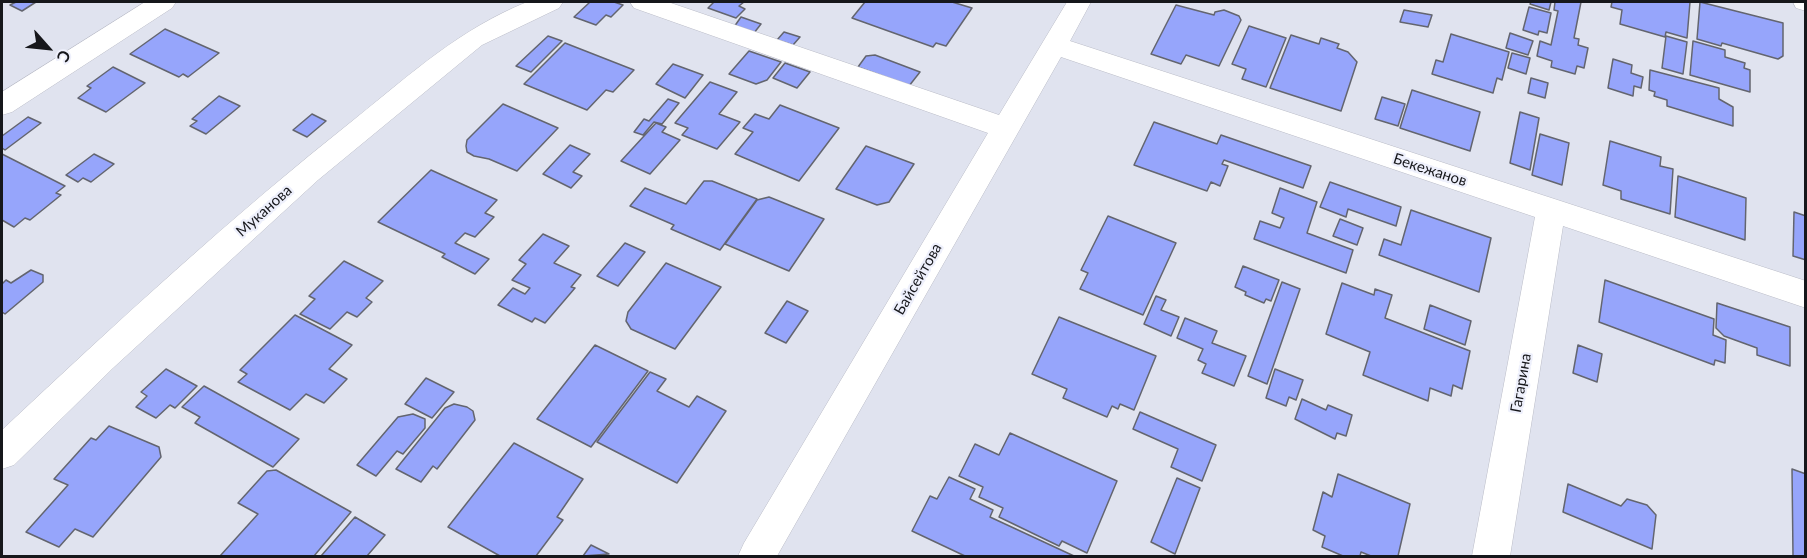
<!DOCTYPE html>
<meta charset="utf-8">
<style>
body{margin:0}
#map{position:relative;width:1807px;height:558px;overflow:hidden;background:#e0e3ef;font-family:Lato,sans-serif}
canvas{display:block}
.frame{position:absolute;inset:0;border:3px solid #16171b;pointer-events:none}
.north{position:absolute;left:18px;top:18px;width:60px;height:60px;-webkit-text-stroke:4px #eef0fc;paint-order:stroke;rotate:117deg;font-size:16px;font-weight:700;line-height:24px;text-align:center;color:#16171b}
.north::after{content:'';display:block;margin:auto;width:21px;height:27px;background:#16171b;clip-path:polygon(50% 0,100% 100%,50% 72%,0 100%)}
</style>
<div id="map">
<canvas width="1807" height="558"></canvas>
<div class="frame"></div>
<div class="north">С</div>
</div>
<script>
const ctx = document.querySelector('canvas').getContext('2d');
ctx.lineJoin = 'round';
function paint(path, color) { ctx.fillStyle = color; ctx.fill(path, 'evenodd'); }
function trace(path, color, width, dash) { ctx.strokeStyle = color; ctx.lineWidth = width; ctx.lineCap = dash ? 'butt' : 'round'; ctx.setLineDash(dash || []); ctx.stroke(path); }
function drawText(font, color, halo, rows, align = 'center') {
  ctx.font = font + ' Lato,sans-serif'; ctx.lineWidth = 4.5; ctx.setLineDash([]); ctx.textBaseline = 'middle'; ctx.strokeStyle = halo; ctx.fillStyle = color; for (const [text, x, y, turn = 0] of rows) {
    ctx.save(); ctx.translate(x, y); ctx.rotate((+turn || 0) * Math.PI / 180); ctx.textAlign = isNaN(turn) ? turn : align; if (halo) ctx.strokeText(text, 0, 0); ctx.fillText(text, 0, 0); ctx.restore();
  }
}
const building = new Path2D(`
 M16,2h20l-14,9 -12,-6z
 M590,2h24l9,3 -12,12 -5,-2 -10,10 -22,-8z
 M714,2h30l-5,4 6,3 -9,9 -28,-10z
 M865,2h87l20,6 -26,38 -10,-3 -3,4 -81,-29z
 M1531,2h20l-2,8 -19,-6z
 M1555,2h26l-7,36 5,1 -1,6 10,3 -4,20 -7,-2 -2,8 -24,-7 1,-6 -15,-5 3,-15 11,4 7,-34 -4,-1z
 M1612,2h78l-3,36 -21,-6 -1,5 -45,-13 2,-14 -11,-3z
 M1700,2l83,21v33l-5,3 -56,-16 -1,3 -24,-7z
 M1176,5l38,10 1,-3 9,-2 15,6 2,4 -22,46 -33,-11 -5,9 -30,-10z
 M1529,7l22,6 -4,20 -8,-2 -1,4 -15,-5z
 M1404,10l28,5 -4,12 -28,-5z
 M741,17l20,7 -7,9 -20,-6z
 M1249,26l37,12 -20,49 -24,-8 4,-10 -14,-5z
 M165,29l54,24 -31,24 -5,-3 -4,3 -49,-23z
 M784,32l16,5 -7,8 -16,-5z
 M1510,33l23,8 -5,14 -22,-7z
 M1451,34l58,18 -7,28 -5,-2 -4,15 -61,-19 4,-14 7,2z
 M1291,35l28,9 2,-6 18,6 -2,4 11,4 9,10 -16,49 -71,-23z
 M548,36l14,5 -31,31 -15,-6z
 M1666,36l21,6 -4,32 -21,-6z
 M1693,41l32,9v7l20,6 -1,5 6,2v22l-60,-17z
 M565,43l69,27 -21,22 -7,-2 -19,20 -63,-26z
 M749,51l32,11 -14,18 -11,4 -27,-10z
 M1512,53l18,5 -4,16 -18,-6z
 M875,55l45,17 -11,14 -51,-19 8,-11z
 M1613,59l19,6 -1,8 12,4 -2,11 -7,-2 -1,10 -25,-8z
 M785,63l25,9 -13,16 -24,-10z
 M673,64l30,11 -18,23 -29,-14z
 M113,67l32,16 -39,29 -28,-14 13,-10 -4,-2z
 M1650,70l69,18v11l14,8v19l-66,-20v-6l-13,-4 1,-4 -6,-2z
 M1531,78l17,5 -3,15 -17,-5z
 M710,82l27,10 -18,22 21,8 -23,27 -35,-14 6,-7 -13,-5z
 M1412,90l68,22 -10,39 -70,-23z
 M219,96l21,10 -34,28 -16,-8 7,-5 -5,-2z
 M1382,97l23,7 -7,22 -23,-7z
 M668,99l11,4 -17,21 -8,-2 -11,13 -9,-3 10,-13 5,2z
 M503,104l55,24 -41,43 -28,-12 -15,-3 -7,-4 -1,-6 1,-6z
 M780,105l59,23 -40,53 -64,-27 18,-22 -10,-4 12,-14 14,5z
 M1520,112l19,6 -9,52 -20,-7z
 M312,114l14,7 -19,16 -14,-7z
 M28,117l13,6 -36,27 -3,-2v-12z
 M1154,122l63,22 4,-9 90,31 -8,22 -79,-28 -2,4 6,2 -8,20 -9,-4 -4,9 -73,-26z
 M656,123l10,4 -4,5 18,8 -30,34 -29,-13z
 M1540,134l29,9 -7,42 -30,-10z
 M1610,141l51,16 -1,9 13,3 -3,45 -49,-15v-8l-18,-6z
 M570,145l20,9 -17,18 9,4 -11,12 -28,-14z
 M866,146l48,18 -25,38 -12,3 -41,-16z
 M2,154l63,32 -9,7 5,2 -31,25 -5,-2 -11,9 -12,-7z
 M94,154l20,10 -23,18 -8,-4 -5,4 -12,-7z
 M431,170l66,30 -12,13 9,4 -19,20 -10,-4 -10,10 34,16 -14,15 -33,-17 3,-3 -67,-32z
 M1678,176l68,22 -1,42 -70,-23z
 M704,181h8l45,18 -37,51 -49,-21 3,-4 -44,-19 15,-18 41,16z
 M1330,182l71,25 -5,19 -48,-17 -2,8 -26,-10z
 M1280,188l37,14 -10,31 46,17 -7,23 -92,-34 6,-18 20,7 4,-10 -12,-5z
 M769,197l55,22 -35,52 -64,-27 32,-44z
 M1411,210l80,28 -12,54 -100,-37 5,-16 17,6z
 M1794,212l12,4v44l-13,-4z
 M1108,216l68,27 -33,72 -63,-26 8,-16 -7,-3z
 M1340,219l23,9 -6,17 -24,-9z
 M543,234l26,12 -15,17 27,12 -10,12 4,1 -30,35 -10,-5 -3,4 -34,-17 15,-17 12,6 5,-6 -18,-8 14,-16 -7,-4z
 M625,243l20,9 -27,34 -21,-10z
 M344,261l39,20 -17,17 6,4 -15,15 -10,-5 -17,17 -30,-15 15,-15 -6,-3z
 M666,263l55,24 -46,62 -44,-20 -5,-8 2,-9z
 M1243,266l36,14 -8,21 -5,-2 -2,4 -19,-8 1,-3 -11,-5z
 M31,270l12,5v7l-38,32 -3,-2v-28l4,-4 5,3z
 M1605,280l109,39 -1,16 13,5 -1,23 -10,-3 -1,5 -115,-43z
 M1282,282l18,7 -33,95 -19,-8z
 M1342,283l32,12 1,-6 17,6 -7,23 85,33 -8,38 -9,-4 -2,11 -21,-8 -2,13 -65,-26 7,-23 -44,-18z
 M1156,296l10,4 -5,10 18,7 -8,19 -27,-12z
 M787,301l21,10 -22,32 -21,-10z
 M1717,303l73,24v39l-33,-11v-7l-33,-12 -8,-8z
 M1430,305l41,16 -6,24 -41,-16z
 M295,315l57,30 -23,24 18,10 -23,24 -18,-9 -16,16 -52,-28 9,-8 -7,-4z
 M1059,317l97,39 -22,54 -14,-6 -2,5 -6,-3 -5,11 -44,-19 4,-9 -35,-15z
 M1185,318l32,13 -5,12 34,13 -12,30 -32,-13 4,-9 -8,-4 5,-11 -26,-11z
 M595,345l53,26 -57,76 -54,-28z
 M1578,345l24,9 -5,28 -24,-9z
 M166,369l31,17 -22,22 -5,-3 -14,13 -20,-11 11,-11 -6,-4z
 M1275,369l28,11 -7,20 -7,-3 -3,9 -20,-8z
 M650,372l16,7 -9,12 32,16 8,-11 29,15 -49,72 -80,-41z
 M426,378l28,14 -22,26 -27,-14z
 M204,386l95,53 -26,28 -78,-44 5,-6 -18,-10z
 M1302,399l24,11 2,-5 24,10 -6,21 -9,-3 -2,6 -40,-20z
 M454,404l13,3 6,4 2,9 -38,49 -4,-3 -12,16 -25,-13 49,-61z
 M1140,412l76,33 -14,36 -31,-14 7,-18 -45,-20z
 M413,414l12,5v9l-22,26 -6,-3 -21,25 -19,-11 41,-48z
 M109,426l50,21 2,10 -68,80 -18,-8 -16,18 -33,-15 42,-47 -14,-6 37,-41 5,2z
 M1010,433l107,48 -30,72 -25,-12 -3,5 -60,-29 4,-9 -24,-11 4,-10 -24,-11 16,-32 24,11z
 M514,443l69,36 -26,38 6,3 -27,36h-36l-52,-29z
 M1792,469l14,5v82h-13z
 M276,470l75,42 -37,44h-94l38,-42 -20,-11 29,-32z
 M1338,474l72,30 -12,52h-27l-10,-4 -1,4h-17l-21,-9 3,-11 -12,-6 10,-38 9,5z
 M949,477l26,12 -5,10 23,11 -3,7 84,39h-109l-53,-25 18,-35 7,3z
 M1177,478l23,10 -25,66 -24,-12z
 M1568,484l53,22 6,-7 20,6 9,10 -4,34 -89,-37z
 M355,517l30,18 -18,21h-46z
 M591,545l18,9 -26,2z`);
const minor = new Path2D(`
 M145,2h31l-4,6 -160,104 -10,3v-23z
 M527,2h36l-4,6 -77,37 -164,135 -205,188 -99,97 -12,4v-39c114,-107 230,-214 354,-312 56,-45 104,-89 171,-116z
 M630,2h38l331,113 68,-113h24l-21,39 736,240v27l-243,-82 -53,330h-38l63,-339 -474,-160 -284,499h-39l6,-13 244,-410 -354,-125z
 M1793,2h13v9l-10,-3z`);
const streetNames = [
 ["Бекежанов",1430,170,18],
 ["Муканова",264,211,-42],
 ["Байсейтова",918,279,-60],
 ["Гагарина",1521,383,-80]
];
paint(building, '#96a5fb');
trace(building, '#63656f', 1.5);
trace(minor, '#babcc7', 1);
paint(minor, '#fff');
drawText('15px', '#16171b', '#eef0fc', streetNames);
</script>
